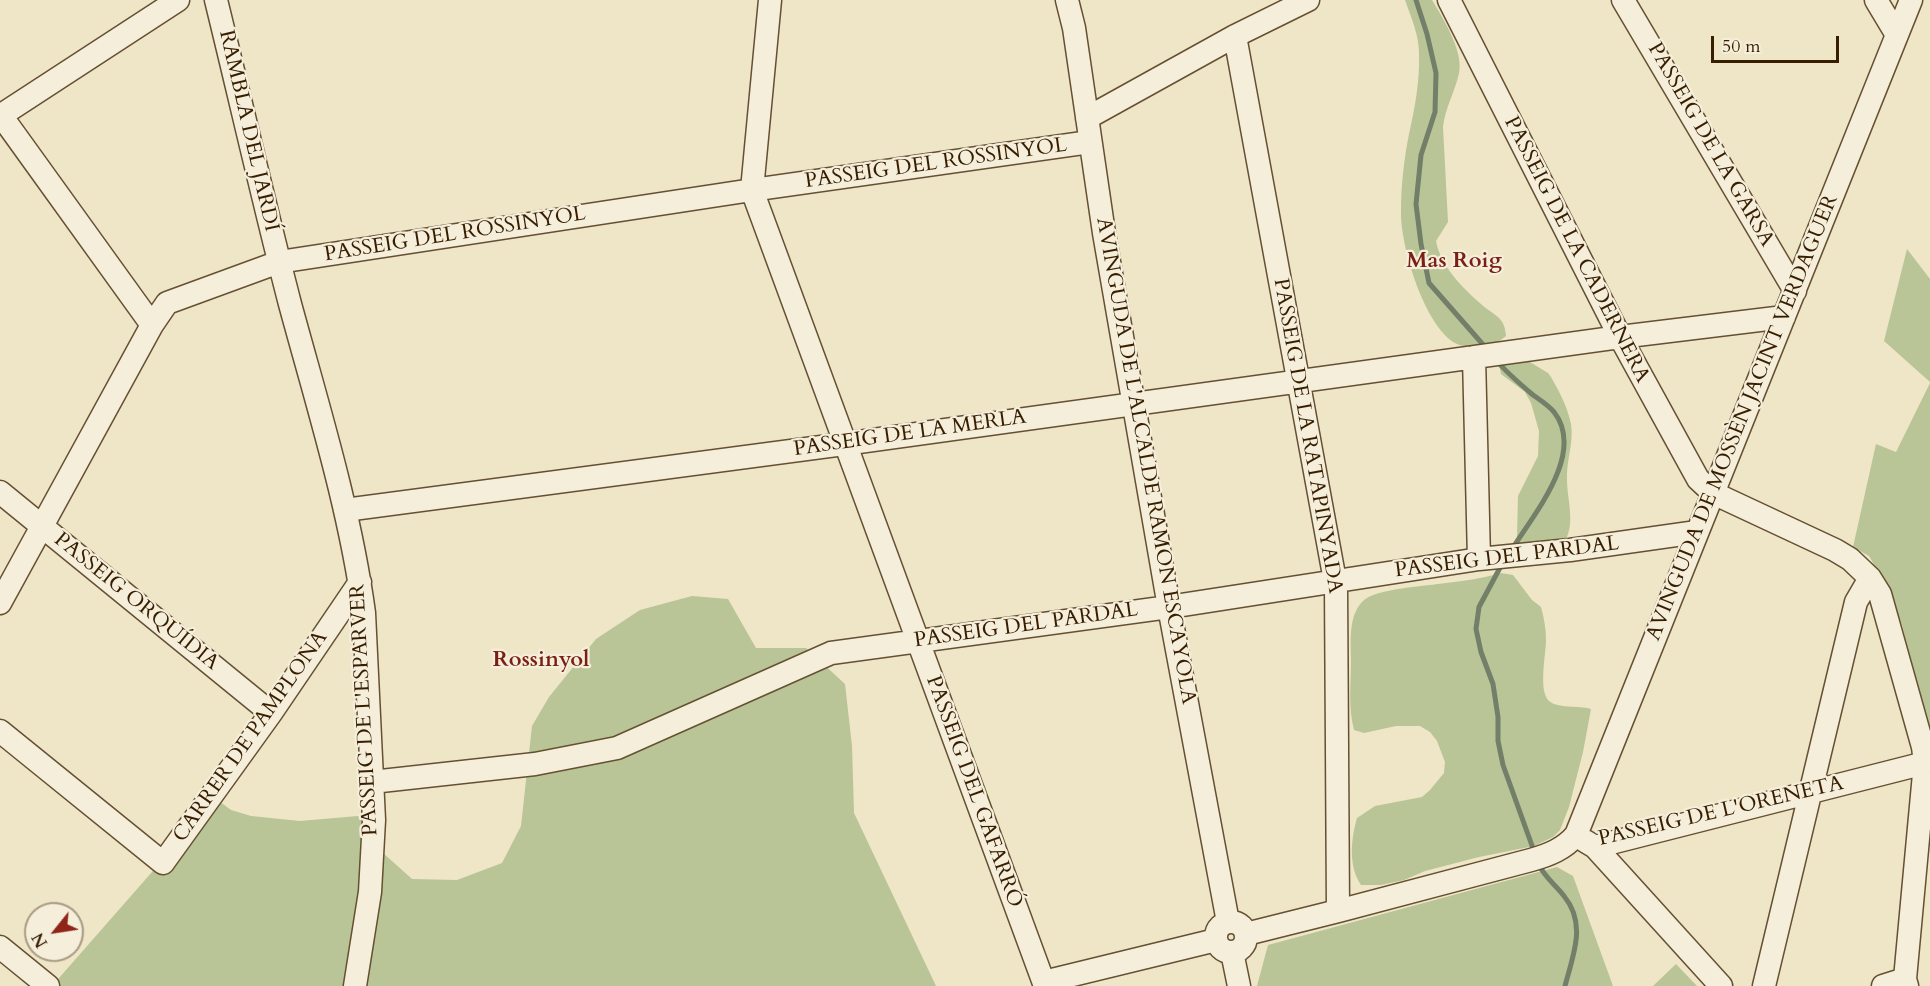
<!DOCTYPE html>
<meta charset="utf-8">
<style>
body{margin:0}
#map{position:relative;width:1930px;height:986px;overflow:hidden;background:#efe5c7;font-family:Cardo,serif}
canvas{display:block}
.north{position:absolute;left:24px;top:902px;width:60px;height:60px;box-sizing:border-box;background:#f5eedb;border:2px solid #a99b83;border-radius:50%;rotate:240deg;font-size:16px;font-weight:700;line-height:24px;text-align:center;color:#371e00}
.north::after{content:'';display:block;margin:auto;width:21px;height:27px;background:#8f2418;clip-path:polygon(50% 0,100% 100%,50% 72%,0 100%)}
.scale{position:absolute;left:1711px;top:36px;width:128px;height:27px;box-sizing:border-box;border:3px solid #371e00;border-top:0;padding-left:8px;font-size:18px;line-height:21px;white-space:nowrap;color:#371e00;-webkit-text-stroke:4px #f5eedb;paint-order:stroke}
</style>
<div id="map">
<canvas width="1930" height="986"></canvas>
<div class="north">N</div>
<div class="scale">50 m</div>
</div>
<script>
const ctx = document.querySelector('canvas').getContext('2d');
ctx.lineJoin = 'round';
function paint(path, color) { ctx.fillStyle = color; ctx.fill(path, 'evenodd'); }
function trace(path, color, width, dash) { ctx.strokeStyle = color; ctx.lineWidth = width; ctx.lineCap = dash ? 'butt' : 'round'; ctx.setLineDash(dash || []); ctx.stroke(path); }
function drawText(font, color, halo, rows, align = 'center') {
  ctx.font = font + ' Cardo,serif'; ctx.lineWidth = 4.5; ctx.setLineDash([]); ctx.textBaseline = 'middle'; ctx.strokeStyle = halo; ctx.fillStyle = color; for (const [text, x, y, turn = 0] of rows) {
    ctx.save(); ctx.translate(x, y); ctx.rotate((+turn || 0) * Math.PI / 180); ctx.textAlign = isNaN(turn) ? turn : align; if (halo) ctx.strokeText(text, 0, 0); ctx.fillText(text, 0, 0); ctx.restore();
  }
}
const green = new Path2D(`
 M1405,0h27c11,18 32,52 27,73 -4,19 -14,35 -16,54l5,95 -12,19c5,26 26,46 46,64 13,11 23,12 24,31 -8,7 -14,8 -24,9 -10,1 -19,3 -27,-2 -31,-18 -55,-98 -54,-132 0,-25 3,-52 8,-77 6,-27 11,-53 10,-81 0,-18 -8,-36 -14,-53z
 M1907,249l23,30v103l-46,-41z
 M1525,359l23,14 3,4c8,14 17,31 20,47 3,19 -5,37 -4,56 0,18 8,42 -1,59l-44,7 -4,-4 -1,-5 1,-41 20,-40 1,-25 -8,-28 -6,-11 -24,-18 -2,-10z
 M1930,383v362l-28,-120 -17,-42 -16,-27 -16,-9 23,-103 20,8z
 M1501,573l12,2 19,25 9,7c3,11 5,22 5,33 0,14 -8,51 3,61 9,8 29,4 42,8l-8,43 -14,55 -9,23 -7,7 -19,9 -55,11 -54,14 -21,9 -23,5h-20c-13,-19 -10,-46 -4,-67l18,-12 47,-9 8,-7 14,-17 1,-11 -8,-21 -7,-9 -10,-6h-24l-32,7 -10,-3c-6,-23 -3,-46 -3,-70 0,-18 -3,-43 11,-58 12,-14 66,-16 84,-19 19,-2 37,-5 55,-10z
 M692,596l36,3 28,49h50l39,36 7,62 2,67 82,173h-884l164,-187 15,11 20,6 49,5 58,-5 16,4 -1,24 39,35 45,1 45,-17 19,-37 11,-100 17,-29 47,-58 44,-29z
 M1557,867l16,9 40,110h-356l11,-41z
 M1676,964l21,22h-44z`);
const stream = new Path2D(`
 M1416,0l11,34 9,39 -1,39 -14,43 -5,49 5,40 8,39 57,65
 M1496,360c11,13 24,24 37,35 7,5 15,10 21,17 32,41 -20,102 -42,137
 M1502,564l-23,43 -3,22 5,23 12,32 5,33v24l5,24 32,89
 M1538,863c6,14 17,21 26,33 23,28 9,59 1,90`);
const minor = new Path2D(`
 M216,0c25,102 48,204 74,304 28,103 60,205 74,309l10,207 -4,72 -15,94
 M770,0l-18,190 293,796
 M1067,0l7,28 30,205 65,374 59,315
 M1449,0l171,337 78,142 15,14 122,57 15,9 20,19 10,16 43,153 2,16 -20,216 2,7
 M1623,0l172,291
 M1876,0l21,35
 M1235,36l101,550 2,325
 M0,114l152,211
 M0,116l178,-116
 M1087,118l148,-82 73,-36
 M1474,357l5,202
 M0,492l271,221
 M345,510l499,-66 776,-107 164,-20
 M0,603l152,-278 15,-22 112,-41 473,-72 338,-48
 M0,731l163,132 108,-150 89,-131
 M372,782l163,-18 82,-16 214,-95 338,-46 310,-48 91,-9 127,-18
 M1585,841l10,6 126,139
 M1595,847l330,-84
 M1216 937a15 15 0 1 1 30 0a15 15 0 1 1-30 0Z
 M1246,934l92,-23 193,-51c18,-5 33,-11 45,-25l335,-835
 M0,947l48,39
 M1232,952l7,34
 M1044,982l172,-42
 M1764,986l92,-384 14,-24
 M1883,986l22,-7`);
const streetNames = [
 ["RAMBLA DEL JARDÍ",248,131,77],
 ["PASSEIG DE LA GARSA",1710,145,60],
 ["PASSEIG DEL ROSSINYOL",936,164,-8],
 ["PASSEIG DEL ROSSINYOL",455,235,-9],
 ["PASSEIG DE LA CADERNERA",1576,250,63],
 ["AVINGUDA DE MOSSÈN JACINT VERDAGUER",1743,418,-68],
 ["PASSEIG DE LA MERLA",910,434,-8],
 ["PASSEIG DE LA RATAPINYADA",1307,436,80],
 ["AVINGUDA DE L'ALCALDE RAMON ESCAYOLA",1145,461,80],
 ["PASSEIG DEL PARDAL",1507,558,-7],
 ["PASSEIG ORQUÍDIA",136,602,39],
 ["PASSEIG DEL PARDAL",1026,626,-8],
 ["PASSEIG DE L'ESPARVER",365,710,-93],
 ["CARRER DE PAMPLONA",251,737,-55],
 ["PASSEIG DEL GAFARRÓ",973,791,70],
 ["PASSEIG DE L'ORENETA",1721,812,-13]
];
const neighbourhoodNames = [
 ["Mas Roig",1454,262],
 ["Rossinyol",541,661]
];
paint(green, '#b9c596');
trace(stream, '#737f68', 5);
trace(minor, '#655032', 25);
trace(minor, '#f5eedb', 22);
drawText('21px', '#371e00', '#f5eedb', streetNames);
drawText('bold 22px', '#7a1f14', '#f5eedb', neighbourhoodNames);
</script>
